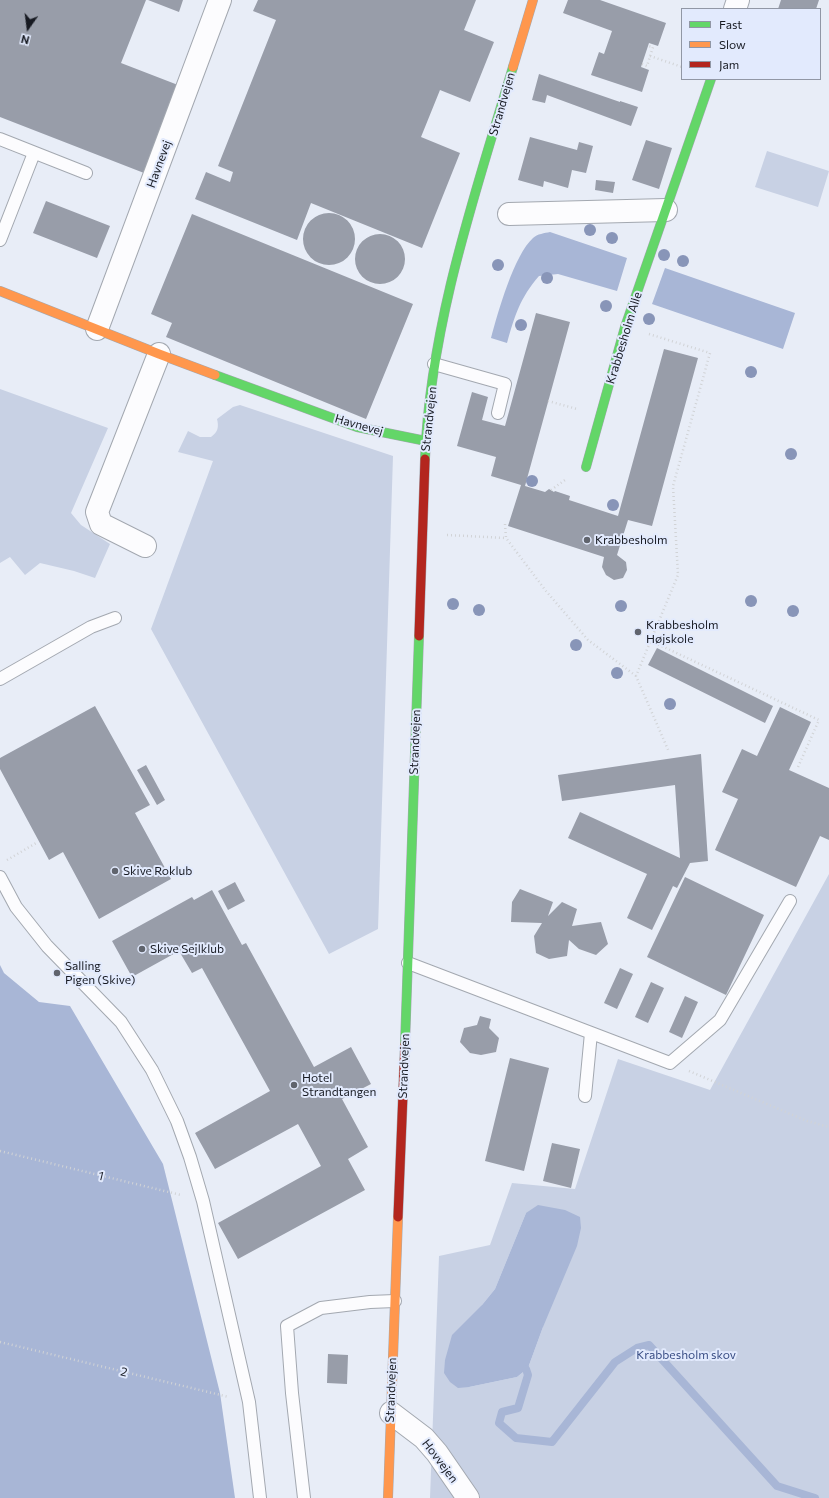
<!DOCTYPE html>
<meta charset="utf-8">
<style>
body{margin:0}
#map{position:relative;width:829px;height:1498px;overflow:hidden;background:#e8edf7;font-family:Commissioner,sans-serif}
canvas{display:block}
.legend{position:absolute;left:681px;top:8px;width:140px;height:72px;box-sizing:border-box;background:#e2eafd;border:1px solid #9197a5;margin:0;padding:5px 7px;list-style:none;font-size:12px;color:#171a22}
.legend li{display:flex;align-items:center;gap:8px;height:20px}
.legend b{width:20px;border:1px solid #9197a5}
.north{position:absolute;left:8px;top:8px;width:40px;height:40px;-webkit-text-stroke:3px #e2eafd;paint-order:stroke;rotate:194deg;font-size:11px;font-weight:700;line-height:16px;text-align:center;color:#171a22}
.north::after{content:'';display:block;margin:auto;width:14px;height:18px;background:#171a22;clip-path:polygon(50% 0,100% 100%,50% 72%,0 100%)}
</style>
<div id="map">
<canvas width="829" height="1498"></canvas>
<ul class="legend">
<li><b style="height:5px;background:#63d668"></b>Fast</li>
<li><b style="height:5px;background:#ff974d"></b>Slow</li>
<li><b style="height:5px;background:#b3261e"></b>Jam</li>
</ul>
<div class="north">N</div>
</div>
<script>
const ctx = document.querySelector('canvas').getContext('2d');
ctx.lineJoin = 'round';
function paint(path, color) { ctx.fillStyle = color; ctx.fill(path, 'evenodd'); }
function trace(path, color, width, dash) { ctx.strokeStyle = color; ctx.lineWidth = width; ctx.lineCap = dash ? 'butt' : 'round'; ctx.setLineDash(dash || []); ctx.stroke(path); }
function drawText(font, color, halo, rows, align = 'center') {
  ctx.font = font + ' Commissioner,sans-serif'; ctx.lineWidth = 4; ctx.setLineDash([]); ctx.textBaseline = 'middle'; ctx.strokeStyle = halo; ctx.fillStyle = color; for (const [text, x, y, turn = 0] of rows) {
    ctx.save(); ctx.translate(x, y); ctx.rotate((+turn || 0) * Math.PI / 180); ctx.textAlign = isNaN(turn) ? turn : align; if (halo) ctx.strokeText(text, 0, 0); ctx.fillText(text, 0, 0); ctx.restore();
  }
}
const green = new Path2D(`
 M767,151l62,20 -11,36 -63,-20z
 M0,389l108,39 -37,85 10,12 29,19 -15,34 -21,-7 -34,-8 -15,12 -15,-18 -10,6z
 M240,405l153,51 -15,473 -49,25 -178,-325 62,-168 -35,-9 10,-21 12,6h11c7,-5 8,-10 6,-18l16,-12z
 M829,874v624h-399l9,-242 51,-11 22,-62 63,6 43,-130 92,31zM526,1213l17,114 -15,41 -11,9 -48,10 13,-82 13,-16z`);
const water = new Path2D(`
 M550,232l77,26 -10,33 -59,-17 -19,2c-19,22 -24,39 -32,67l-16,-5c7,-26 23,-83 42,-100 4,-4 12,-5 17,-6z
 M665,268l130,45 -12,36 -131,-45z
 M0,965l4,8 35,29 31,4 93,158 57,229 15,105h-235z
 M538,1205l27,5 15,7 1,11 -4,18 -34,81 -15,41 -11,9 -48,10 -11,1 -8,-6 -6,-9 1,-13 7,-25 30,-30 13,-16 31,-76z`);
const stream = new Path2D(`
 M526,1369l2,6 -10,33 -16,4 -3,11 17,15 36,4 63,-80 22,-14 12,-3 128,141 38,12`);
const building = new Path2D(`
 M0,0h146l-25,63 57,22 -34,88 -144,-56z
 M148,0h35l-4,12z
 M258,0h218l-12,30 30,12 -24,60 -30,-12 -19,47 39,16 -38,95 -111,-45 -14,37 -102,-41 11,-27 24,10 3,-10 -15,-6 58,-146 -23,-9z
 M568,0h32l66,23 -8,23 -9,-3 -8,24 8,3 -7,22 -51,-17 8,-23 5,2 8,-23 -49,-18z
 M781,0h38l-3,9h-38z
 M539,74l81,28v-1l18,6 -7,19 -84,-31 -2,8 -13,-3z
 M530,137l47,13 2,-8 14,4 -7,27 -14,-3 -4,18 -24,-7 -1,6 -25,-7z
 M646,140l26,8 -13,41 -27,-9z
 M596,180l19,2 -2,11 -18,-3z
 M46,201l64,25 -13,32 -64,-25z
 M303 239a26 26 0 1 1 52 0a26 26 0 1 1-52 0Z
 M192,214l221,90 -47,115 -200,-82 6,-14 -21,-9z
 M355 259a25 25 0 1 1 50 0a25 25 0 1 1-50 0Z
 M536,313l34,9 -45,164 20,6 4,-3 5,3 1,-1 15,5 -1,4 49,16 46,-167 34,9 -46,168 -24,-6 -11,35 9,7 1,8 -4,8 -9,2 -8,-5 -4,-8 2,-10 -96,-31 13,-41 -30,-9 5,-19 -39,-11 15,-54 16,5 -6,23 23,6z
 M657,648l116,58 -8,17 -117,-58z
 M95,706l55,99 -15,8 36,66 -72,40 -36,-67 -14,8 -49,-91v-11z
 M780,707l31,15 -22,48 40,18v52l-9,-4 -24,51 -81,-37 23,-51 -16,-7 20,-43 15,7z
 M701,754l7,107 -18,2 -13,25 -4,-2 -21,44 -25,-12 20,-44 -79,-36 12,-26 100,46 -5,-73 -113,16 -4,-26z
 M146,765l19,35 -8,5 -20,-35z
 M685,877l79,38 -38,80 -79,-38z
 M235,882l10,19 -17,9 -10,-19z
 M520,889l33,13 -5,14 14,-14 15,7 -5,17 29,-4 7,22 -12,11 -17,-6 -10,-9 -2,16 -18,3 -13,-6 -2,-17 8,-13 -31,-1 1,-20z
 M212,890l30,55 4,-2 68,124 37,-20 20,37 -29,15 26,48 -20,12 17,31 -127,69 -20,-36 103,-57 -23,-42 -83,45 -20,-36 75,-42 -68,-123 -10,5 -13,-22 -47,26 -20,-36 80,-44 2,3z
 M620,968l13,6 -16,35 -13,-6z
 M651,982l13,6 -16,35 -13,-6z
 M685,996l13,6 -16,36 -13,-6z
 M480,1016l11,3 -2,9 10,10 -3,14 -15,3 -11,-2 -10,-11 4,-14 13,-3z
 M510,1058l39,10 -25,103 -39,-10z
 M552,1143l28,6 -9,39 -28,-7z
 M328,1354l20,1 -1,29 -20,-1z`);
const path = new Path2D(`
 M650,56l32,11
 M642,64l5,2 6,-19 -5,-1
 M649,334l61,19 -37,133 5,89 -42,101 33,76
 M548,401l29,8
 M551,490l14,-10
 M505,524l1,14 40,53 42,49 48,36
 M447,535l59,3
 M651,641l168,79 -21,47
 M7,860l31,-18
 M689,1071l118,50 22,6
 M0,1151l181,44
 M0,1342l229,55`);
const lane = new Path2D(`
 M0,139l86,34
 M0,240l34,-87
 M434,364l71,20 -7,29
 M0,679l91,-52 24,-9
 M0,877l16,30 31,39 74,76 31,48 25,51 13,36 13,44 46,201 11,96
 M408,963l262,100 50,-43 70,-119
 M585,1096l6,-63
 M304,1498l-12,-105 -5,-67 34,-18 49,-6 25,-1`);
const street = new Path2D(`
 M735,9l3,-9
 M509,214l157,-4
 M97,329l123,-329
 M145,546l-44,-22 -4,-12 62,-158
 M391,1413l33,25 13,15 31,45`);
const fast = new Path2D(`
 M215,375l142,52 69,14
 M425,459c5,-134 50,-265 88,-392
 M586,467l39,-140 86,-248
 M405,1044l14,-408`);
const slow = new Path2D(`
 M513,67l20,-67
 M0,291l159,63 56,21
 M388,1498l10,-281`);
const jam = new Path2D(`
 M419,636l6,-177
 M398,1217l7,-173`);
const trees = [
 [590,230],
 [612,238],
 [664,255],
 [683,261],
 [498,265],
 [547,278],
 [606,306],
 [649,319],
 [521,325],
 [751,372],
 [791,454],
 [532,481],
 [613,505],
 [751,601],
 [453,604],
 [621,606],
 [479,610],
 [793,611],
 [576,645],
 [617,673],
 [670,704]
];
const markers = [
 [587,540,4,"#60646d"],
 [638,632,4,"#60646d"],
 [115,871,4,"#60646d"],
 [142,949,4,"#60646d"],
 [57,973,4,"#60646d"],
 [294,1085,4,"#60646d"]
];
const streetNames = [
 ["Strandvejen",502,104,-74],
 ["Havnevej",159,164,-70],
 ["Krabbesholm Alle",624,338,-73],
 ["Strandvejen",429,419,-84],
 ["Havnevej",359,425,16],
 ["Strandvejen",415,742,-88],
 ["Strandvejen",404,1066,-88],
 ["1",101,1176,14],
 ["2",124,1372,14],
 ["Strandvejen",391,1390,-88],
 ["Hovvejen",440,1461,53]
];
const poiNames = [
 ["Krabbesholm",595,540],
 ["Krabbesholm",646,625],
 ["Højskole",646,639],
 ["Skive Roklub",123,871],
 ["Skive Sejlklub",150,949],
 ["Salling",65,966],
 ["Pigen (Skive)",65,980],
 ["Hotel",302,1078],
 ["Strandtangen",302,1092]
];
const parkNames = [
 ["Krabbesholm skov",686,1355]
];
paint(green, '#c8d1e4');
paint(water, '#a8b6d6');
trace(stream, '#a8b6d6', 8);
paint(building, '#989da9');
trace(lane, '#a3a8b0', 14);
trace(street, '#a3a8b0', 24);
trace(fast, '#a3a8b0', 10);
trace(slow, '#a3a8b0', 10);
trace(jam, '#a3a8b0', 10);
trace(path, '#d1d3d6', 2.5, [1, 3]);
trace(lane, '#fcfcfe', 12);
trace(street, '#fcfcfe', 22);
trace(fast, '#63d668', 9);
trace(slow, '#ff974d', 9);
trace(jam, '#b3261e', 9);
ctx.fillStyle = '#8895b8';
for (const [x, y] of trees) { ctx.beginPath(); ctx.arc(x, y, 6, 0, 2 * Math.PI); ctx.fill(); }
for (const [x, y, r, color] of markers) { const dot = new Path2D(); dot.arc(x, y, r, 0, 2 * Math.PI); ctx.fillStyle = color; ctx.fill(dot); trace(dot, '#e2eafd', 1.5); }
drawText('12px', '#171a22', '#e2eafd', streetNames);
drawText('12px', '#171a22', '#e2eafd', poiNames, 'left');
drawText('12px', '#394d84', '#e2eafd', parkNames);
</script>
